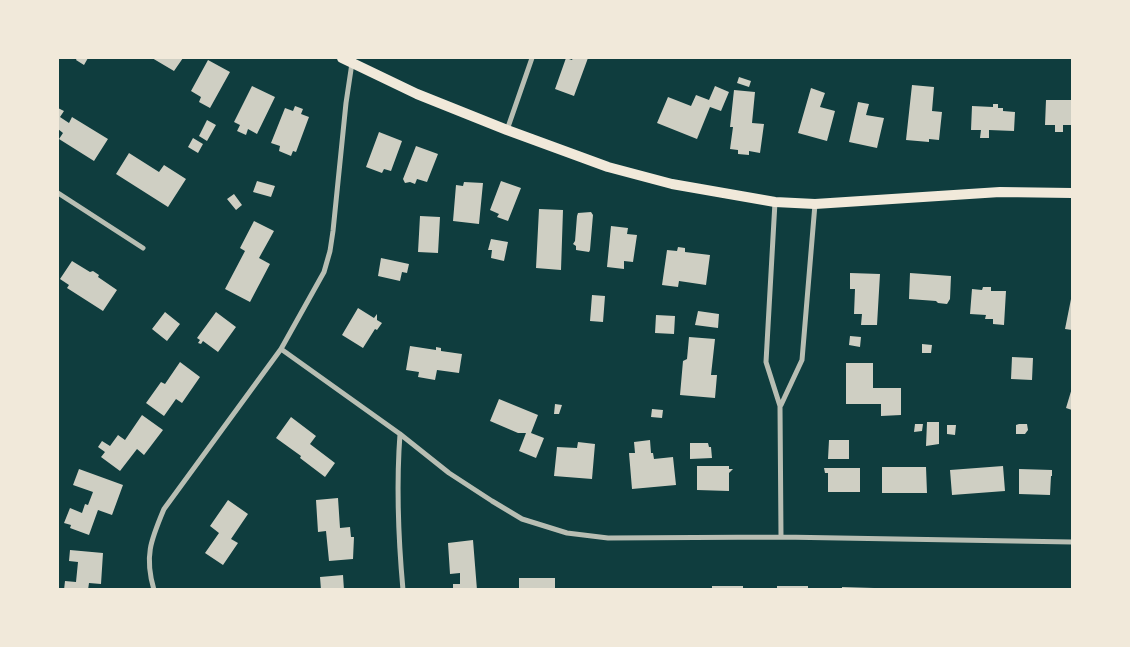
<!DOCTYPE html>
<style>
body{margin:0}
#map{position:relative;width:1130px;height:647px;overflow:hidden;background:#0f3d3e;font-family:"Varela Round",sans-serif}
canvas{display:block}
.frame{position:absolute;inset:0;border:59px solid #f1e9da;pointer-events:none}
</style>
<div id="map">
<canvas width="1130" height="647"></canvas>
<div class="frame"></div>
</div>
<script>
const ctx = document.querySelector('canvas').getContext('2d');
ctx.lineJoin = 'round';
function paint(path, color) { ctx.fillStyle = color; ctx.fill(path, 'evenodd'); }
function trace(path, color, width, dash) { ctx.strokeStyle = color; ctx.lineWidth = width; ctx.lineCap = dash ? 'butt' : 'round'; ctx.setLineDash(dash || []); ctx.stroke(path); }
const building = new Path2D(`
 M77,58h11l-4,7 -8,-5z
 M152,58h31l-9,13z
 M566,58l6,2 1,-2h15l-14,38 -19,-7z
 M208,60l22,12 -20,36 -11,-6 2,-5 -10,-6z
 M739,77l12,4 -2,6 -12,-4z
 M912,85l22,2 -2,24 10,1 -3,28 -10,-1v3l-23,-2z
 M252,86l23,11 -18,37 -9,-5 -2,6 -9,-4 3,-6 -6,-3z
 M715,86l14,6 -8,19 -11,-4 -13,32 -40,-16 11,-26 23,9 5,-11 13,5z
 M811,88l14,5 -5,14 15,4 -8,30 -29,-8z
 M734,90l21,2 -3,31 12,1 -4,29 -11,-2v4l-11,-1v-4l-8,-1 3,-22h-3z
 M1046,100h26v25h-9v7h-8v-7h-10z
 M858,102l11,2 -3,11 18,3 -7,30 -28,-6z
 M993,104h5v4h5v3l12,1 -1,19 -25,-1v8h-9l1,-8h-10l1,-24 21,1z
 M295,106l8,3 -2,5 8,3 -13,35 -3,-1 -2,5 -12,-5 1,-5 -9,-3 14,-35 8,3z
 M58,108l6,3 -4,6 9,6 3,-6 36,22 -14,22 -35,-22 4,-6 -5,-4z
 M207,120l9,5 -9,16 -8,-5z
 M379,132l23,9 -11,30 -7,-2 -2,4 -16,-6z
 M193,138l10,6 -5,9 -10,-6z
 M416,146l22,8 -11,28 -10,-3 -2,5 -5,-2 -5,1 -2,-4z
 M129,153l30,19 5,-7 22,14 -18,28 -52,-33z
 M257,181l18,5 -4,11 -18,-5z
 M501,181l20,7 -13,33 -11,-4 2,-3 -9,-4z
 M464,182l19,1 -4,41 -26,-3 3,-36 7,1z
 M234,194l8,11 -6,5 -9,-11z
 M539,209l24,1 -2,60 -25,-2z
 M591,212l2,3 -3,35 -1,2 -13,-2v-4l-3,-2 2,-3 2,-25 1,-3z
 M420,216l20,1 -2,36 -20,-1z
 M254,221l20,10 -15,27 11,6 -20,38 -25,-13 20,-38 -5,-3z
 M611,226l17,2 -1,6 10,1 -4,27 -9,-1v8l-17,-2z
 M491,239l17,3 -4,19 -13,-3 1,-8h-4z
 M678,247l7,1v4l25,3 -4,30 -27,-4 -1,6 -16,-2 5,-35 10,1z
 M381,258l28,6 -2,9 -5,-1 -2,9 -22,-5z
 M72,261l18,11 3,-1 6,4 -1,2 19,13 -14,21 -36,-23 2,-3 -9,-6z
 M850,273l30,1 -3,51h-16l1,-11h-8l1,-25h-5z
 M910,273l41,3 -1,23 -3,5 -9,-1 -2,-2 -27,-2z
 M983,287h8v4h15l-2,34 -11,-1v-5h-8l1,-4 -16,-1 2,-25 10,1z
 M592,295l13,1 -2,26 -13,-1z
 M1071,299h1v31l-7,-1z
 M358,308l16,10 3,-4v6l5,3 -5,7 -2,-1 -12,19 -21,-13z
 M698,311l21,3 -1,14 -23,-3z
 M165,312l15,12 -13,17 -15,-12z
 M216,312l20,15 -18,25 -15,-11 -2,3 -3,-1 2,-3 -3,-2z
 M656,315l19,1 -1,18 -19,-1z
 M850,336l11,1 -1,10 -11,-2z
 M689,337l26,2 -4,36h6l-2,23 -35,-3 3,-34 4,-2z
 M922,344l10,1 -1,8h-9z
 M410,346l26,4v-3l5,1v3l21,3 -3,19 -22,-3 -2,10 -17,-3 1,-5 -13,-2z
 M1012,357l21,1 -1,22 -21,-1z
 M180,362l20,15 -18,26 -6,-4 -12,17 -18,-13 15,-21 4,2z
 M846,363h27v25h28v27l-20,1v-12h-35z
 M1072,388v22l-6,-2z
 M499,399l39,16 -7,18 13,5 -8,20 -17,-7 7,-18h-8l-28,-12z
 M555,404l7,1 -3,9h-5z
 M652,409l11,1 -1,8 -11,-1z
 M142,415l21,15 -19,25 -7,-6 -17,22 -19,-14 4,-5 -7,-5 4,-6 8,5 8,-11 7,5z
 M291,417l25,19 -6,8 25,19 -10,14 -25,-19 1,-2 -25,-18z
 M927,422h12v22l-13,2z
 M915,424h8l-1,7 -8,1z
 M1019,424h8l1,6 -3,4h-9v-9z
 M947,425h9l-1,10 -8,-1z
 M650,440l1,13h2l1,6 19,-2 3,28 -44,4 -3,-36h6l-1,-11z
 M829,440h20v19h-21z
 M578,442l17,2 -3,35 -38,-3 3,-29 20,1z
 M690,443h18l1,4h2l1,11 -22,1z
 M697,466h32v3h4l-4,4v18l-32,-1z
 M1003,466l2,25 -53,4 -2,-25z
 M882,467h44l1,26h-45z
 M824,468h36v24h-32v-19h-3z
 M79,469l44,16 -11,30 -14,-5 -9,25 -19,-7 1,-3 -7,-2 6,-15 12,5 3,-9 3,1 5,-13 -20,-7z
 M1019,469l33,1v6h-1l-1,19 -31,-1z
 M338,498l2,30 10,-1 1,10h3l-1,22 -24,2 -3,-30 -8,1 -2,-32z
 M228,500l20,14 -17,25 7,4 -15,22 -18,-12 14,-20 -9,-7z
 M473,540l4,50h-24v-6h7v-11l-10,1 -2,-31z
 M70,550l33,3 -2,31 -12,-1 -1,7h-24l1,-9 11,1 2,-20 -9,-1z
 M343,575l1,15h-23l-1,-13z
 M519,578h36v12h-36z
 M712,586h31v4h-31z
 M777,586h31v4h-31z
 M842,587l32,1v2h-32z`);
const minor = new Path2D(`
 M507,130l25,-72
 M58,193l85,55
 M775,202l-9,160 14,44 1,131
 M281,349l119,85 49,39 43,28 30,18 45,14 41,5 173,-1 291,5
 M781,405l21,-45 13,-156
 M400,434c-4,54 -2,101 3,156
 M154,590c-10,-34 -3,-50 10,-81l117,-160 43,-77 6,-21 3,-20 13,-128 6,-40`);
const secondary = new Path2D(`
 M342,58l75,36 90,36 101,37 64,17 103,18 40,2 185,-12 72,1`);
paint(building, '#cfcfc3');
trace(minor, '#b8beb3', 5);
trace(secondary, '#f1e9da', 10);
</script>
